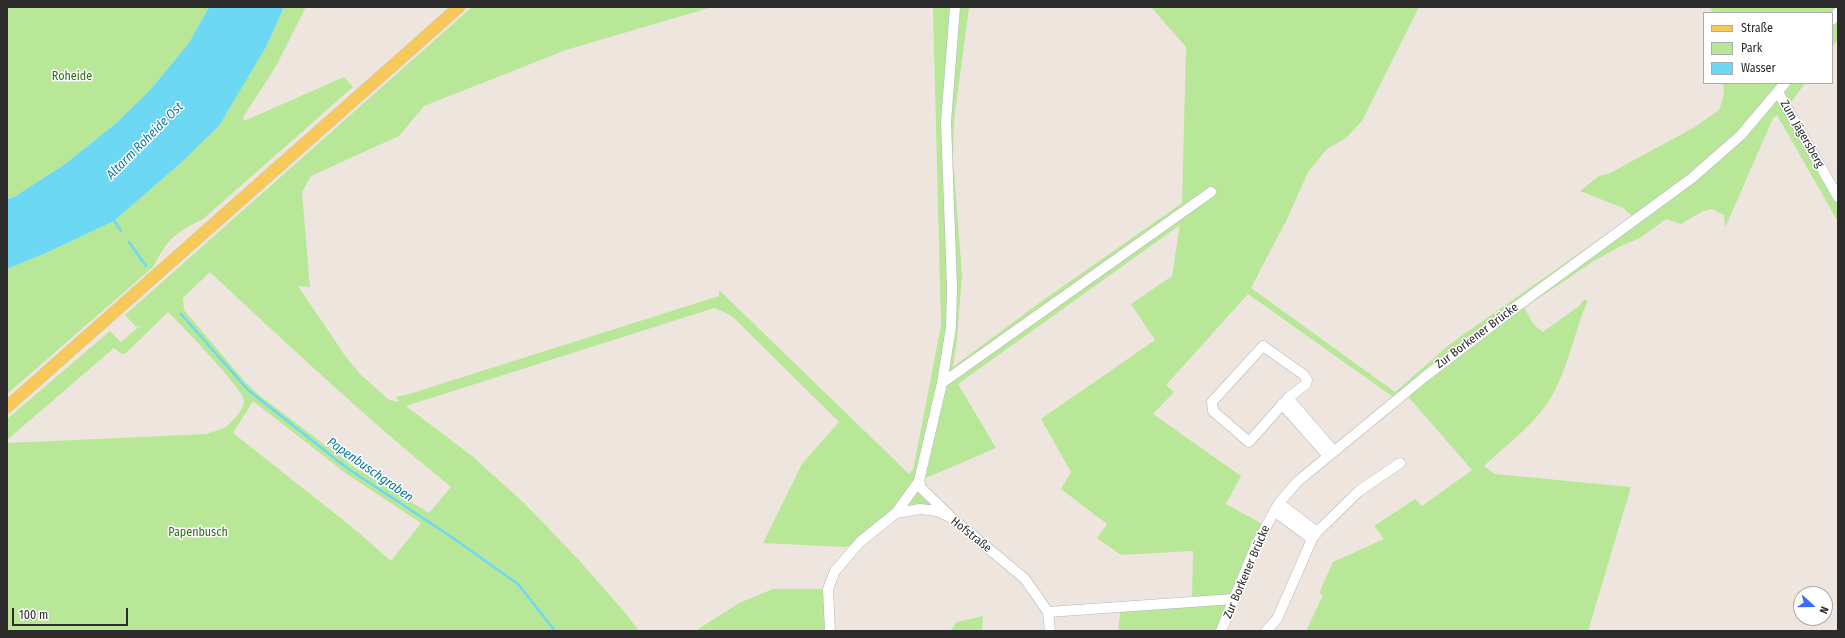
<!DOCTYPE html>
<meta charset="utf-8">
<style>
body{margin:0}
#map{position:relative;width:1845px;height:638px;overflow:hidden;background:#eee6de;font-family:"Fira Sans Condensed",sans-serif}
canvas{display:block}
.frame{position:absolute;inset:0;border:8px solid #2c2c2c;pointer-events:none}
.legend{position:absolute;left:1703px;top:12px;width:130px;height:72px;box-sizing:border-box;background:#fff;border:1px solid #ababab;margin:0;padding:5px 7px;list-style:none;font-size:12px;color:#2c2c2c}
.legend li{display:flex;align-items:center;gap:8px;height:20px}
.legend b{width:20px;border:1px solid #ababab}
.north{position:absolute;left:1793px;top:586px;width:40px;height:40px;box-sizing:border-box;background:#fff;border:1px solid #ababab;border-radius:50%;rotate:111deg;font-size:11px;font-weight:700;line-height:16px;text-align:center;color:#2c2c2c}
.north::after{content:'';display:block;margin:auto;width:14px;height:18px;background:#3a6bff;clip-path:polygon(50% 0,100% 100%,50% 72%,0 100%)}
.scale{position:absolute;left:12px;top:608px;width:116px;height:18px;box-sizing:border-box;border:2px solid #2c2c2c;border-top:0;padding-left:5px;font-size:12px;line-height:14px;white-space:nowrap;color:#2c2c2c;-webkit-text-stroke:3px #fff;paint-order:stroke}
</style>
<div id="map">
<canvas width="1845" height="638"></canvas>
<div class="frame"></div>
<ul class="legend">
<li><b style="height:5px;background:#f6c95a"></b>Straße</li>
<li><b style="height:11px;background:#b8e798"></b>Park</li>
<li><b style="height:11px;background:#6dd8f4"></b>Wasser</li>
</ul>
<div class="north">N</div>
<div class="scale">100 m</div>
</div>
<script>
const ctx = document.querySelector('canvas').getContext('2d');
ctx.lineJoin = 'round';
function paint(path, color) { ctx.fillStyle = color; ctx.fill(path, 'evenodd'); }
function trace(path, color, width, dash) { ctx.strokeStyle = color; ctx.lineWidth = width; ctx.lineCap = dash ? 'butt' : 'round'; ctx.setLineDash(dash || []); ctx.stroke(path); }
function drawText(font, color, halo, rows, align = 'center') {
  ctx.font = font + ' "Fira Sans Condensed",sans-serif'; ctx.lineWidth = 3; ctx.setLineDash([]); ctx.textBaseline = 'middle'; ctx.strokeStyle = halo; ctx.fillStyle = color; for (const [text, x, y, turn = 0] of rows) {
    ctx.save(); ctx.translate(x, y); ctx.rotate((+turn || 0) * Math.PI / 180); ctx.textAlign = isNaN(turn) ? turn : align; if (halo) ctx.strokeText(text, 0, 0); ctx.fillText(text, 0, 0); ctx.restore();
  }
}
const green = new Path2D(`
 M7,7h202l-20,36 -38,46 -37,36 -49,39 -51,33 -7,2z
 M284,7h22l-31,61 -32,49 1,4 100,-44 9,10 -150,132c-29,14 -35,20 -50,48l-146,127v-125l39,-16 68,-32 68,-59 37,-36 47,-79z
 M472,7h240l-146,43 -142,56 -25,30 -88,40 -9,16 8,95 -12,-1 48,71 14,17 29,26 10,2 -3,-5 13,-3 310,-98v-6l190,184 4,-4 28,-144 -8,-319h36l-15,114 -1,37 9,117 -5,65 -4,27 86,-64 143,-100 4,-156 -35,-40h268l-57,114 -16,17 -19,11 -19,23 -20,45 -37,71 144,104 55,-48 182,-128 -9,-8 -43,-17 19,-15 11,-3 85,-46 24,-17 5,-15 -1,-12h82l-15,21 48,85v33l-61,-107 -4,3 -48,110 -1,-13 -12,-6 -9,2 -22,13 -15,-5 -26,19 -19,8 -27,15 -70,47 10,17 9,7 36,-26 5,-7 4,3 -4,7c-9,25 -17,58 -29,81 -15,31 -47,53 -71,76l11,8 136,13 -43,144h-282l17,-36 -4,-2 14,-31 51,-23 -10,-13 41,-27 7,7 50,-36 -67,-77 -9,6 -148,-105 -82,91 8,7 -21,22 88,62 -15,28 40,22 -45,105h-103l3,-24 71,-6 1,-50 -72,4 -24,-17 10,-14 -46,-35 10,-17 -30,-53 114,-79 -24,-36 41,-28 8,-51 -222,159 38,64 -77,33 18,30 -41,2 -36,29 -15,5 -82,-4 39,-79 37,-42 -106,-105 -9,-5 -10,-4 -308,98 66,50 52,47 54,56 49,56 12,16h-632v-188l200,-9c4,-2 10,-3 15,-5 8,-4 22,-19 22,-28 0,-12 -64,-77 -76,-89l-43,42 -5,-1 -6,-5 -107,92v-21l103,-88 11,11 20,-17 -5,2 -11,-12zM210,272c79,74 157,147 241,215l-22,26 -75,-46 -95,-72 -13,-12 -62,-73 -1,-12zM253,401l95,74 73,48 -30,38 -39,-34 -119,-94z
 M1710,7h128v32l-6,8v-34h-119z
 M773,589h55l2,42h-135l44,-28z
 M983,616l-1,15h-32l7,-9z`);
const water = new Path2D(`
 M209,7h75l-18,40 -47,79 -37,36 -68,59 -68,32 -39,16v-70l7,-2 51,-33 49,-39 37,-36 38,-46z`);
const stream = new Path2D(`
 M113,219l8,12
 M129,242l17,24
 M181,314l67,76 99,78 103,68 68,48 37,47`);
const minor = new Path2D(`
 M1832,20l6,-8
 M1778,92l60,105
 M1263,346l41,29 3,5 -1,4 -18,14 -39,44 -36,-31 -1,-9z
 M942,383l269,-191
 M1288,398l45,52
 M1282,404l45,51
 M919,481l2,7 27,26
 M1279,503l38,29
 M1274,511l38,28
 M896,513l23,-32 23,-98 9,-56 1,-40 -6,-165 9,-115
 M1048,612l186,-13
 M830,631l-2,-42 7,-18 25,-29 36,-29 24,-4 17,2 15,7 73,61 23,33 2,19
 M1221,631l36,-88 22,-40 18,-21 130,-107 89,-68 176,-129 49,-43 44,-52
 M1266,631l11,-12 35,-80 5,-7 42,-41 41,-28`);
const major = new Path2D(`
 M7,407l452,-400`);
const parkNames = [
 ["Roheide",72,77],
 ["Papenbusch",198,533]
];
const streetNames = [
 ["Zum Jägersberg",1802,134,60],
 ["Zur Borkener Brücke",1477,336,-37],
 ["Hofstraße",971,535,39],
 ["Zur Borkener Brücke",1247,572,-67]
];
const waterNames = [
 ["Altarm Roheide Ost",145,141,-45],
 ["Papenbuschgraben",370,470,35]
];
paint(green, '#b8e798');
paint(water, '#6dd8f4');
trace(stream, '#6dd8f4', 2.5);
trace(minor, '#b2b5c0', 11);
trace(major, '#c8c8c8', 13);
trace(minor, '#fff', 10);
trace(major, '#f6c95a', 12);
drawText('12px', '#2f6d18', '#fff', parkNames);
drawText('12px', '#2c2c2c', '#fff', streetNames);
drawText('italic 13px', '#0878a4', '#fff', waterNames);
</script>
